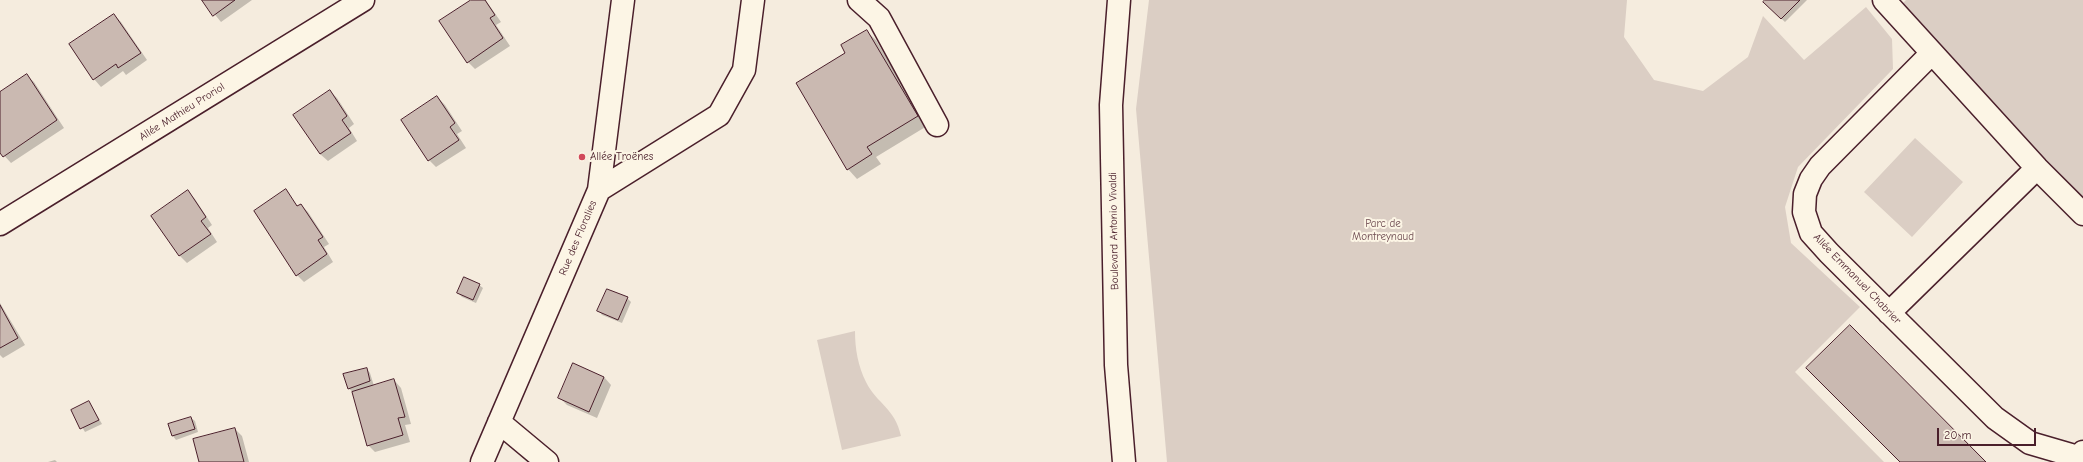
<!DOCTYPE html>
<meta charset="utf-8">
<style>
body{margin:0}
#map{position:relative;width:2083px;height:462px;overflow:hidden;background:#f5ecde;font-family:"Comic Neue",sans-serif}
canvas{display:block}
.scale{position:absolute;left:1937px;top:428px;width:99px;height:18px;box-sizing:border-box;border:2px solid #4a1f2b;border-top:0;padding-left:5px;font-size:12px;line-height:14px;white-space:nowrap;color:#4a1f2b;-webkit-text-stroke:3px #fcf5e5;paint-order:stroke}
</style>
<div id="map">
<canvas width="2083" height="462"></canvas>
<div class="scale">20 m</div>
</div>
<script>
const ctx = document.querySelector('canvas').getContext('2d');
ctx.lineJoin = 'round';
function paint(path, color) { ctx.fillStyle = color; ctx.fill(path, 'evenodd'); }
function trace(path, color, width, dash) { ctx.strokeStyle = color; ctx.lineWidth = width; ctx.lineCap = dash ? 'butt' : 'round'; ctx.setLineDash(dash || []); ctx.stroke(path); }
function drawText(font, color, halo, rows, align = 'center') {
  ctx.font = font + ' "Comic Neue",sans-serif'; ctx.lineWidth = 4; ctx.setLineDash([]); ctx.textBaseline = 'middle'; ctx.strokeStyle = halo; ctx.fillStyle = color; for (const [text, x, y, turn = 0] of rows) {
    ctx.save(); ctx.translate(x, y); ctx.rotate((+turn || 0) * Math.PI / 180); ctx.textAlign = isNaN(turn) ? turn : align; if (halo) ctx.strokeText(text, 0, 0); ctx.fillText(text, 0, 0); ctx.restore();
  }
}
const green = new Path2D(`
 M1149,0h478l-3,37 30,43 49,11 45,-34 15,-41 41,44 62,-53 26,32 1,30 -95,98 -13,40 6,36 69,64 -65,65 89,90h-717l-31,-353z
 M1906,0h177v199l-184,-192z
 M1915,138l48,44 -51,55 -48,-45z
 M855,331c0,18 3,35 11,51 11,22 29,26 35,54l-59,14 -25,-110z`);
const shadow = new Path2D(`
 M203,0h49l-31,22z
 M472,0h14l1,2 14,20 -5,3 14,21 -35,23 -7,-7z
 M1766,0h41l-22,22 -21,-20z
 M114,15l7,7 26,38 -21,15 -3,-4 -22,16 -7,-8 -24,-34z
 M866,31l10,9 51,86 -51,31 5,7 -24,15 -9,-10 -1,-115z
 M26,75l8,7 30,46 -53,35 -11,-12v-58z
 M330,91l7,7 17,26 -5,4 8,13 -29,20 -8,-7z
 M437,97l8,8 17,26 -5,3 9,14 -30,19 -7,-7z
 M286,191l12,16 3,-2 7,7 21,32 -5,3 9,15 -29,20 -7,-7z
 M188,192l7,7 17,26 -4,3 9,14 -30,21 -7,-7 -27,-39z
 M479,285l4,3 -7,15 -14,-6 -4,-4z
 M627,298l4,4 -9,21 -20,-8 -3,-4z
 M0,303l25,42 -22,13 -3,-3z
 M367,369l3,4 4,13 20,-6 7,8 10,36 -6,1 5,17 -35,10 -7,-7 -15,-53 -5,-4z
 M604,377l7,8 -14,33 -30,-13 -7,-7z
 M89,402l13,22 -17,8 -13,-22z
 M191,418l4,3 3,11 -22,8 -3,-4 -4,-12z
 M235,429l7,7 7,26h-49z
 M55,460l2,2h-9z`);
const building = new Path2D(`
 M202,0h33l-22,16z
 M471,0h14l10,15 -5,3 13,20 -36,25 -28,-42z
 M1765,0h35l-19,19 -18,-17z
 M114,14l27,39 -23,15 -2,-4 -23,16 -24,-36z
 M867,30l51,86 -51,31 5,7 -25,16 -51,-87 49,-30 -4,-8z
 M27,74l30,46 -54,37 -3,-4v-61z
 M330,90l17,26 -5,4 9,13 -31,21 -27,-39z
 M437,96l18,27 -5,4 9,13 -31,21 -27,-41z
 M286,189l11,17 4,-2 22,33 -5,3 9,14 -31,22 -42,-65z
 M188,190l18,27 -5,4 10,13 -32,22 -28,-40z
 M464,277l16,7 -7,16 -16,-7z
 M607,289l21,8 -10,23 -21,-9z
 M0,305l18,33 -18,10z
 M1850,325l136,137h-86l-94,-94z
 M573,363l31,14 -15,35 -31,-14z
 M367,368l3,13 -22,8 -5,-15z
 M394,379l11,38 -7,1 5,17 -36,11 -15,-54z
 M89,401l10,19 -19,9 -9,-19z
 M191,417l4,12 -23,7 -4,-12z
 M235,428l9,34h-45l-6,-23z`);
const minor = new Path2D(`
 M859,0l20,18 58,107
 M1119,0l-8,105 5,260 8,97
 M1884,0l153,168 46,46
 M1932,53l-112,113 -9,13 -6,15 -1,18 7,21 18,20 166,165 35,25 48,14 5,-5
 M599,190l120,-75 25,-45 9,-70
 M0,224l363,-224
 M1889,313l148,-145
 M499,422l48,40
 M482,462l117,-272 24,-190`);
const markers = [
 [582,157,4,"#d1495b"]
];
const streetNames = [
 ["Allée Mathieu Proriol",182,112,-32],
 ["Boulevard Antonio Vivaldi",1114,231,-91],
 ["Rue des Floralies",578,238,-67],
 ["Allée Emmanuel Chabrier",1857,279,46]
];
const poiNames = [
 ["Allée Troënes",590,157]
];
const parkNames = [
 ["Parc de",1383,224],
 ["Montreynaud",1383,237]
];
paint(green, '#dbcec4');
paint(shadow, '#0003');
paint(building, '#cab9b1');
trace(building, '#4a1f2b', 1);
trace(minor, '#4a1f2b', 25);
trace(minor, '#fcf5e5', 22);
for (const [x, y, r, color] of markers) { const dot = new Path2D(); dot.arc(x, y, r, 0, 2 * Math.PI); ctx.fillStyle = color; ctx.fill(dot); trace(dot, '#fcf5e5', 1.5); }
drawText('11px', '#4a1f2b', '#fcf5e5', streetNames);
drawText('11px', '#4a1f2b', '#fcf5e5', poiNames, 'left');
drawText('11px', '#6e4b51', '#fcf5e5', parkNames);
</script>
